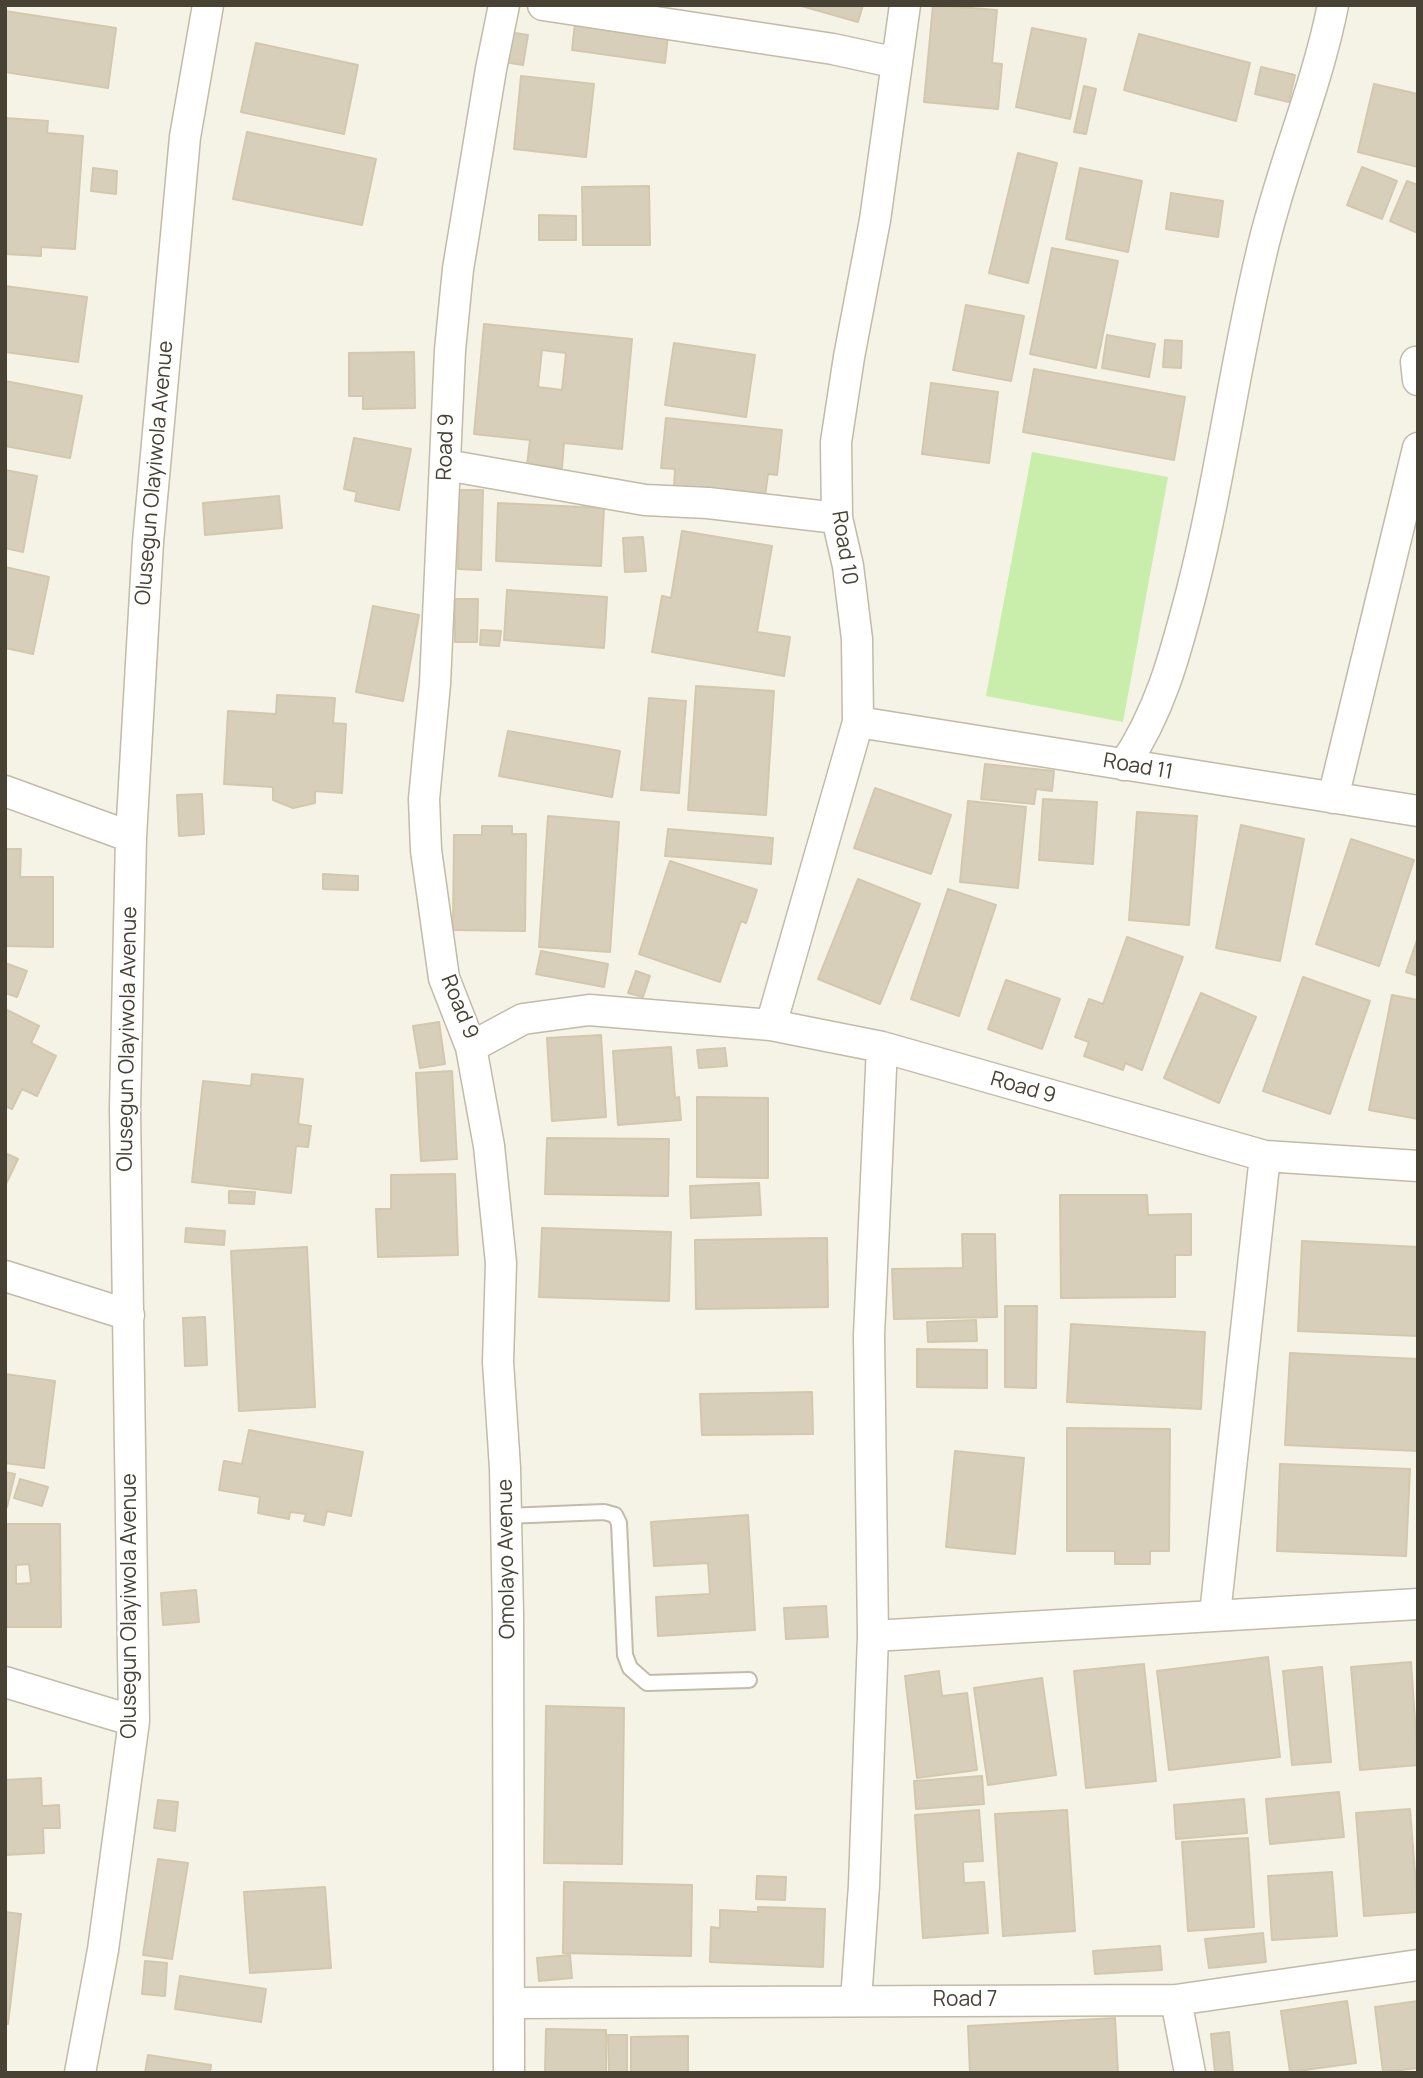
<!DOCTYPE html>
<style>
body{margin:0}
#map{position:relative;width:1423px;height:2078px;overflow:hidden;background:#f5f2e6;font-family:Manrope,sans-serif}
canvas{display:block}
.frame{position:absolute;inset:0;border:7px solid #484235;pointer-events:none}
</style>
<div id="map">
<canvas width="1423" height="2078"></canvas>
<div class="frame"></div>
</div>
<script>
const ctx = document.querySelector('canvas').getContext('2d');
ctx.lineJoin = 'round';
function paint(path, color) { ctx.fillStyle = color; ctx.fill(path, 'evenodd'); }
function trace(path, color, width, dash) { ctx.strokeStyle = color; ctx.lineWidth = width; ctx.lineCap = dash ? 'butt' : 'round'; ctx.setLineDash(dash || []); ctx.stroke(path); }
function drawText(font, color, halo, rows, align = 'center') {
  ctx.font = font + ' Manrope,sans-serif'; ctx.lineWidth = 5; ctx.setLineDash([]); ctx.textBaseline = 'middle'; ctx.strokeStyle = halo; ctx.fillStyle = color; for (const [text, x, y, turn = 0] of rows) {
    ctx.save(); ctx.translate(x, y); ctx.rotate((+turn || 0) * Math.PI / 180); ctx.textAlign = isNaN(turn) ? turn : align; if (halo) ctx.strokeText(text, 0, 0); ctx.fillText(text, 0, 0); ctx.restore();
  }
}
const green = new Path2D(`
 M1032,452l136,25 -45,245 -137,-26z`);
const building = new Path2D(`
 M798,5h65l-5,17z
 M933,5l64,5 -5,53 10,1 -4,45 -74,-7z
 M5,11l111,17 -8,60 -103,-16z
 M575,23l93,12 -3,28 -93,-13z
 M1032,28l54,11 -16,80 -54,-12z
 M509,32l19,3 -5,30 -19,-3z
 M1139,34l111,29 -14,58 -112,-31z
 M256,43l102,22 -14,69 -103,-22z
 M1261,67l34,8 -6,27 -34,-8z
 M521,76l73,8 -8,73 -72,-8z
 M1374,84l44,10v73l-60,-15z
 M1084,86l12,3 -10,45 -12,-2z
 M5,118l43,3 -1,12 36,3 -8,113 -34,-2v9l-36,-2z
 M247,132l129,27 -14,66 -129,-26z
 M1018,153l39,10 -29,120 -39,-10z
 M1362,167l35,14 -15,38 -35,-14z
 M93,168l24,3 -1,23 -25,-3z
 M1080,168l62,13 -14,71 -62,-13z
 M1407,181l11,4v48l-28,-12z
 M649,186l1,59h-67l-1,-58z
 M1171,193l52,8 -5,36 -52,-8z
 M539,215l37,1v24h-37z
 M1052,248l66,13 -22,107 -66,-14z
 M5,286l82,11 -9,65 -73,-10z
 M966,305l58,11 -13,65 -58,-11z
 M484,324l148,15 -10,110 -58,-6 -2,25 -35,-3 3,-25 -56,-6zM542,350l24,3 -4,37 -24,-3z
 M1107,335l48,9 -6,33 -47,-9z
 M1165,340l17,1 -1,27 -18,-1z
 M674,343l81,12 -9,62 -81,-12z
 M414,352l1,56 -52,1v-13h-14v-43z
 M1034,369l151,28 -11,63 -151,-28z
 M5,381l77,15 -12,62 -65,-12z
 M931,383l67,9 -9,71 -67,-9z
 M666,418l116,12 -5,45 -9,-1 -3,22 -91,-10 1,-17 -14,-1z
 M354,438l57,11 -12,61 -44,-9 2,-9 -13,-3z
 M5,470l32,6 -14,76 -18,-4z
 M459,490h24l-2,80 -23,-1z
 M279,496l3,32 -77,7 -2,-32z
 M498,503l106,5 -3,58 -105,-5z
 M682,531l90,15 -15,86 33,5 -6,39 -132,-24 10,-56 9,2z
 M643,537l3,34 -21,1 -2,-34z
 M5,567l44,10 -16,77 -28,-6z
 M507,590l100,7 -3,51 -100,-8z
 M455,599h23l-1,43h-22z
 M373,606l46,9 -16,86 -47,-9z
 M481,630l20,1 -2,15 -19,-1z
 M696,686l78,5 -8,124 -78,-5z
 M277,695l58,3 -2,25 13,1 -4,69 -27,-2v12l-22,5 -20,-8v-13l-49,-3 4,-73 48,3z
 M649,698l37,3 -7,92 -38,-3z
 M508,731l112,20 -8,46 -113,-21z
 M985,764l69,7 -2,20 -16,-2 -2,15 -53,-5z
 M875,788l76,27 -20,59 -77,-26z
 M202,794l2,40 -25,2 -2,-41z
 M1043,799l54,3 -4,62 -54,-4z
 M968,801l58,6 -8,81 -58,-6z
 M1137,812l60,4 -8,109 -60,-5z
 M548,816l71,6 -9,130 -71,-5z
 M1241,825l63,14 -24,122 -64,-13z
 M482,826h30v8h14l-1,97 -72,-1 1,-95h28z
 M668,829l105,9 -2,26 -106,-8z
 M1351,839l63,21 -35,106 -63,-22z
 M5,849h16l-1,28h33v70l-48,-1z
 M670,861l87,29 -11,33 -5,-2 -21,61 -81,-28z
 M323,874l35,2v14l-35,-1z
 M858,879l62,25 -40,100 -62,-25z
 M948,889l48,16 -37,111 -48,-17z
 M1127,937l56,20 -41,113 -17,-7 -2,7 -39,-14 5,-14 -14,-5 14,-38 14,5z
 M1418,937v39l-12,-4z
 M541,951l67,13 -4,23 -68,-13z
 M5,963l22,8 -10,26 -12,-4z
 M636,971l14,5 -7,21 -15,-4z
 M1303,977l67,24 -40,113 -67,-23z
 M1006,980l54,19 -18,50 -54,-20z
 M1201,993l55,24 -37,86 -55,-25z
 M1392,995l26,5v119l-49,-9z
 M5,1009l34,17 -8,17 25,13 -19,40 -15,-7 -10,20 -7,-3z
 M439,1022l6,42 -25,4 -7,-42z
 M601,1035l5,82 -54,4 -5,-83z
 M671,1047l4,51 4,-1 2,23 -63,5 -5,-74z
 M725,1048l2,18 -28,2 -2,-18z
 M452,1071l5,88 -36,2 -5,-88z
 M252,1074l51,5 -5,45 13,2 -3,21 -12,-1 -5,47 -99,-11 11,-101 48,5z
 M697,1097l71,1v80l-71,-1z
 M547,1138l122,1 -1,57 -123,-2z
 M5,1153l13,6 -13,27z
 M455,1174l3,81 -80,2 -2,-48h15v-34z
 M759,1183l2,32 -70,3 -1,-32z
 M229,1191l26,1 -1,12 -25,-1z
 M1060,1195h87l1,20 43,-1v41h-16v42l-114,1z
 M186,1228l39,3 -1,14 -39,-3z
 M542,1228l129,4 -2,69 -130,-4z
 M962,1234h33l2,83 -103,2 -2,-50 71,-1z
 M827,1238l1,69 -132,2 -1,-69z
 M1302,1241l116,6v89l-120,-5z
 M307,1247l8,160 -76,4 -8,-160z
 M1005,1306h32l-1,82 -31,-1z
 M205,1317l2,48 -22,1 -2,-48z
 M976,1320l1,21 -49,1 -1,-20z
 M1071,1324l134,8 -4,77 -134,-7z
 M917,1349l70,1v38l-70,-1z
 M1290,1353l128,6v92l-133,-6z
 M5,1374l50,7 -11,87 -39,-5z
 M812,1392l1,42 -111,1 -2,-41z
 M1067,1428l103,1 -1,122h-19v13h-35v-13h-48z
 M249,1430l114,22 -12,64 -24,-5 -3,14 -20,-4 2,-7 -16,-2 -1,7 -31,-6 2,-16 -41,-7 5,-29 18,3z
 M955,1451l69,7 -9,96 -69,-7z
 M1280,1464l130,5 -4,87 -129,-5z
 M5,1472l10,2 -8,33 -2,-1z
 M20,1479l28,8 -6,19 -28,-8z
 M748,1515l7,115 -97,6 -2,-39 54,-3 -2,-31 -54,3 -3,-44z
 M5,1524h55l1,103h-56zM29,1564l2,19 -15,1v-19z
 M196,1590l3,32 -36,3 -2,-32z
 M826,1606l2,31 -42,2 -2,-31z
 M1268,1657l12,100 -111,13 -12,-99z
 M1411,1662l7,103 -58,5 -9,-103z
 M1144,1664l12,117 -70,7 -12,-117z
 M1322,1667l9,95 -39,3 -9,-94z
 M939,1671l3,25 25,-3 10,77 -60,8 -12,-102z
 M1042,1678l14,97 -68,10 -14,-97z
 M546,1706l78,2 -2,156 -78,-1z
 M982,1776l2,28 -68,5 -2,-28z
 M41,1778l1,28 17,-1 1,23h-17l1,25 -39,2v-75z
 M1339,1792l5,45 -74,7 -4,-45z
 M1244,1799l3,34 -71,6 -2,-34z
 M158,1800l20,2 -3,29 -21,-3z
 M1410,1809l8,103 -54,4 -8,-103z
 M979,1810l4,51 -20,1 1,21 20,-1 4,51 -65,5 -8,-123z
 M1067,1810l8,121 -72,5 -8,-122z
 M1248,1838l6,89 -66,4 -6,-89z
 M158,1859l30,4 -16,96 -29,-4z
 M1332,1872l5,64 -65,4 -4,-64z
 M757,1876l29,1 -1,23 -29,-1z
 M564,1882l128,3 -1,71 -128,-3z
 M325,1887l6,81 -81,5 -6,-81z
 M758,1907l67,2 -2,58 -113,-5 1,-35 9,1v-18l38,2z
 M5,1912l16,2 -13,110h-3z
 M1263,1933l3,29 -57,6 -4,-29z
 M1160,1946l2,24 -67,4 -2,-23z
 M570,1955l2,23 -33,3 -2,-23z
 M145,1961l22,2 -2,33 -23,-2z
 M180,1976l86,13 -5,33 -86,-13z
 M1347,2001l9,62 -66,9 -9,-61z
 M1418,2001v67l-35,4 -8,-65z
 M1115,2018l3,55h-148l-2,-47z
 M546,2029l60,1v43h-61z
 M1229,2032l4,41h-18l-4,-39z
 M608,2035h19v38h-18z
 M688,2036v37h-57v-36z
 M148,2055l63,10 -1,8h-65z`);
const service = new Path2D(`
 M506,1516l98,-4 11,3 4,8 6,132 5,13 17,15 102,-3`);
const minor = new Path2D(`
 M504,5l-13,64 -33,200 -8,81 -15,334 -11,115 2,51 18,128 27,69 18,99 12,117 -3,99 7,106 3,147 1,458
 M543,5l290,44 64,14
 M1416,362l2,18
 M446,465l199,35 63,3 129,15
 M858,722l560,89
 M1124,765c36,-53 51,-110 67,-171 29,-112 43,-227 70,-339 19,-85 55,-164 72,-250
 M5,791l126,46
 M1333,798l85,-350
 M771,1025l87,-303 -1,-83 -9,-73 -11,-48 -1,-76 13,-85 26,-137 30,-215
 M471,1047l52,-28 66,-9 182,15 111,22 383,109 153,10
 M5,1276l124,39
 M1215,1614l50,-458
 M873,1636l545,-32
 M5,1682l129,39
 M1176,2000l14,73
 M856,2001l8,-116 9,-249 -4,-301 13,-288
 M510,2003l666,-3 242,-35
 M80,2073l23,-123 31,-229 -9,-612 6,-272 17,-295 37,-405 23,-132`);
const streetNames = [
 ["Road 9",446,447,-88],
 ["Olusegun Olayiwola Avenue",155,473,-85],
 ["Road 10",844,548,81],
 ["Road 11",1138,767,10],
 ["Road 9",459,1007,68],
 ["Olusegun Olayiwola Avenue",128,1039,-89],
 ["Road 9",1023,1088,16],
 ["Omolayo Avenue",507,1559,-91],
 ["Olusegun Olayiwola Avenue",130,1606,-90],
 ["Road 7",965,2000]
];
paint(green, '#c9edab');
paint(building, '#d8cfba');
trace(building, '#d3c8ad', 2);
trace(service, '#c1bba8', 18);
trace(minor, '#c1bba8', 33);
trace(service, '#fff', 14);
trace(minor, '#fff', 30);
drawText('21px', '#484235', '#fff', streetNames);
</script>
